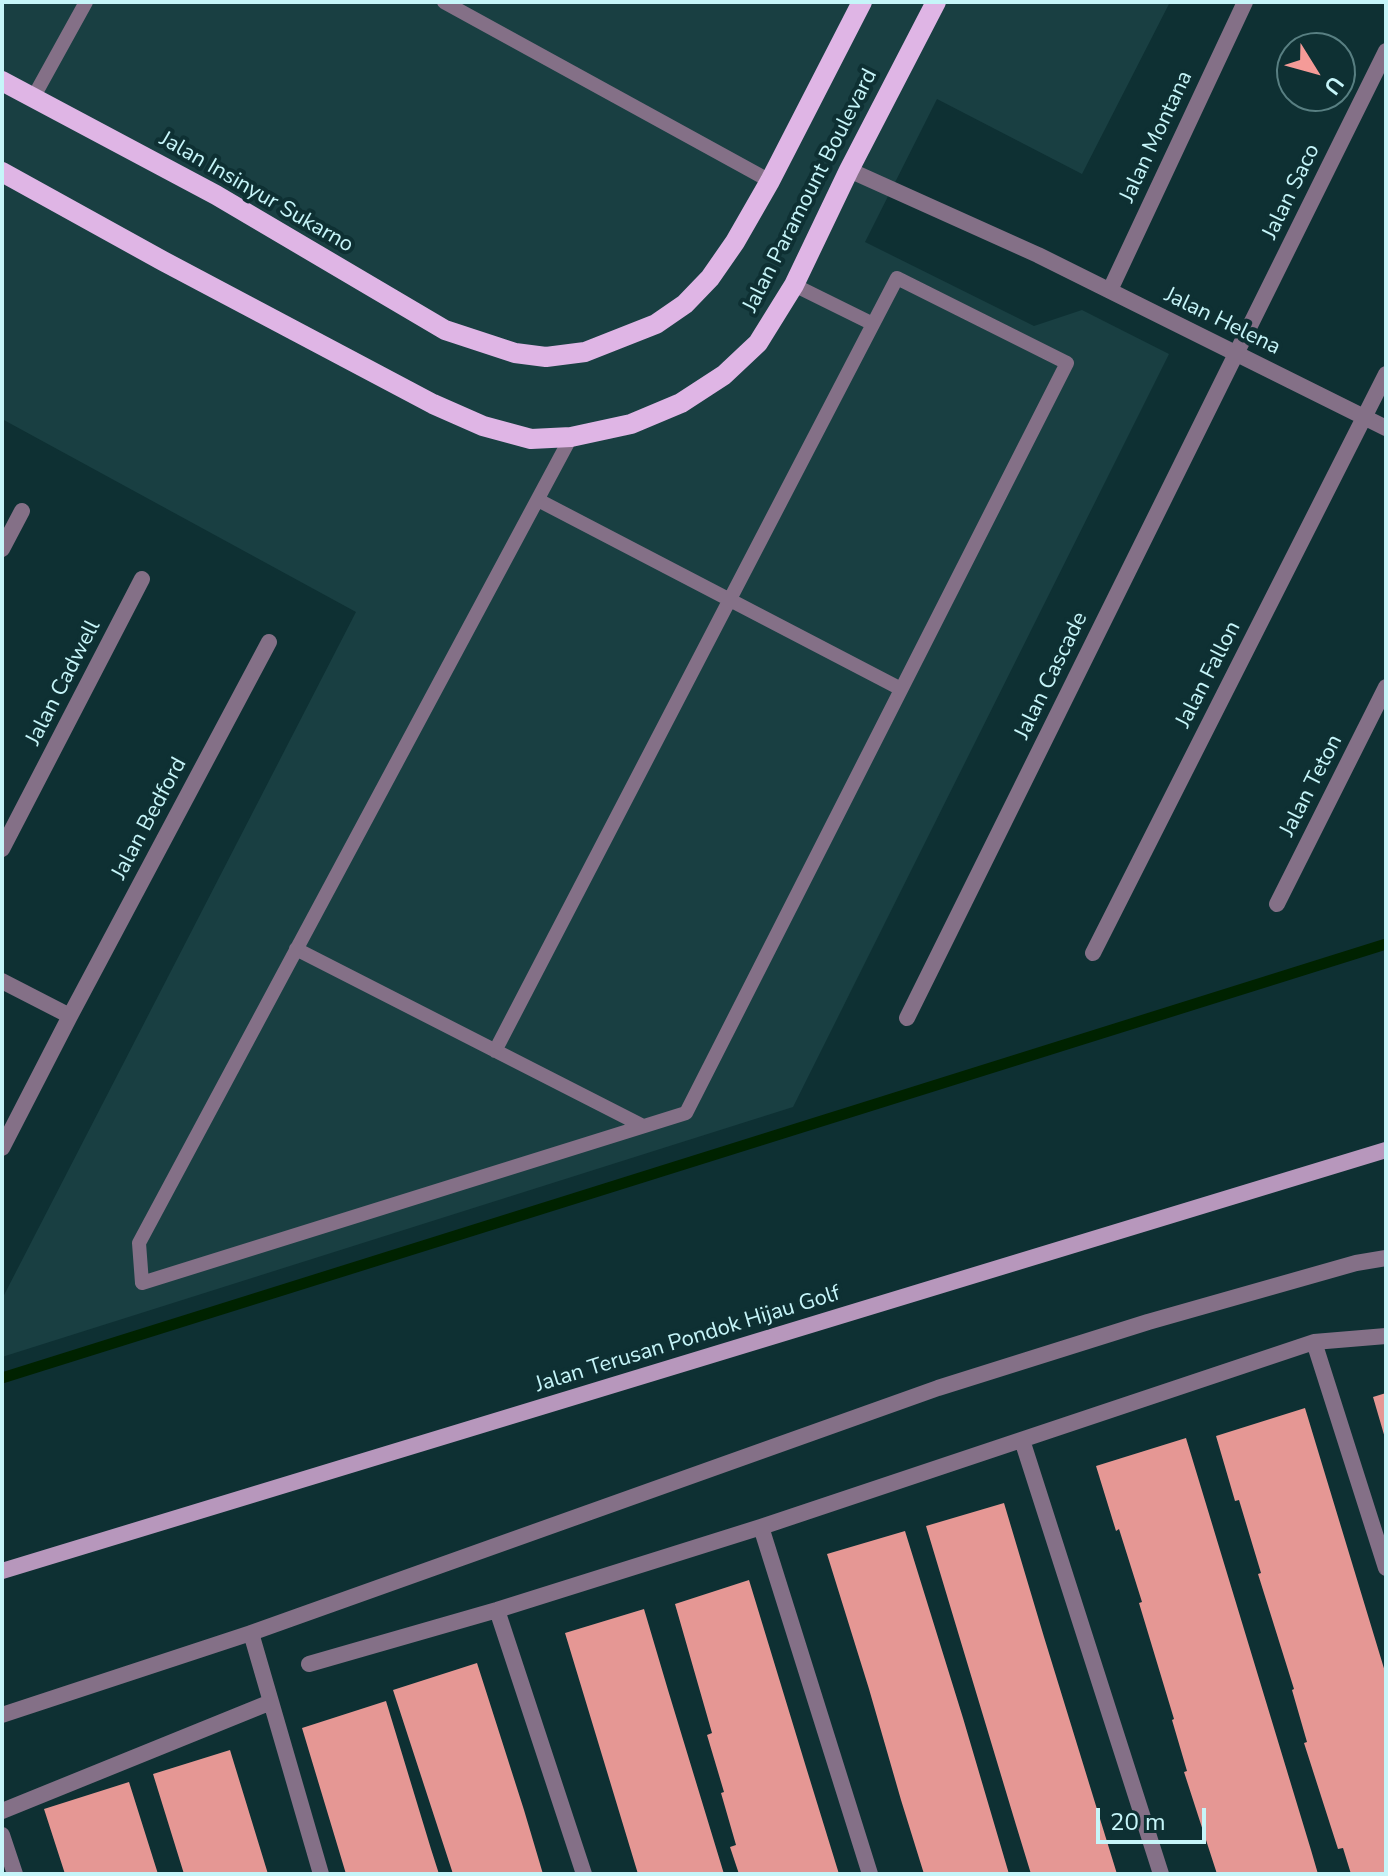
<!DOCTYPE html>
<style>
body{margin:0}
#map{position:relative;width:1388px;height:1876px;overflow:hidden;background:#0e3033;font-family:"Nunito Sans",sans-serif}
canvas{display:block}
.frame{position:absolute;inset:0;border:4px solid #c6f5f9;pointer-events:none}
.north{position:absolute;left:1276px;top:32px;width:80px;height:80px;box-sizing:border-box;background:#0e3033;border:2px solid #587f82;border-radius:50%;rotate:127deg;font-size:22px;font-weight:700;line-height:32px;text-align:center;color:#c6f5f9}
.north::after{content:'';display:block;margin:auto;width:28px;height:36px;background:#f59b98;clip-path:polygon(50% 0,100% 100%,50% 72%,0 100%)}
.scale{position:absolute;left:1096px;top:1808px;width:110px;height:36px;box-sizing:border-box;border:4px solid #c6f5f9;border-top:0;padding-left:10px;font-size:24px;line-height:28px;white-space:nowrap;color:#c6f5f9;-webkit-text-stroke:6px #0e3033;paint-order:stroke}
</style>
<div id="map">
<canvas width="1388" height="1876"></canvas>
<div class="frame"></div>
<div class="north">U</div>
<div class="scale">20 m</div>
</div>
<script>
const ctx = document.querySelector('canvas').getContext('2d');
ctx.lineJoin = 'round';
function paint(path, color) { ctx.fillStyle = color; ctx.fill(path, 'evenodd'); }
function trace(path, color, width, dash) { ctx.strokeStyle = color; ctx.lineWidth = width; ctx.lineCap = dash ? 'butt' : 'round'; ctx.setLineDash(dash || []); ctx.stroke(path); }
function drawText(font, color, halo, rows, align = 'center') {
  ctx.font = font + ' "Nunito Sans",sans-serif'; ctx.lineWidth = 8; ctx.setLineDash([]); ctx.textBaseline = 'middle'; ctx.strokeStyle = halo; ctx.fillStyle = color; for (const [text, x, y, turn = 0] of rows) {
    ctx.save(); ctx.translate(x, y); ctx.rotate((+turn || 0) * Math.PI / 180); ctx.textAlign = isNaN(turn) ? turn : align; if (halo) ctx.strokeText(text, 0, 0); ctx.fillText(text, 0, 0); ctx.restore();
  }
}
const built = new Path2D(`
 M2,2h1168l-88,172 -145,-75 -72,143 169,84 48,-16 87,44 -376,753 -791,250v-58l354,-687 -354,-193z`);
const stream = new Path2D(`
 M2,1378l1384,-434`);
const building = new Path2D(`
 M1386,1393v45h-1l-12,-41z
 M1305,1408l81,267v199h-35l-8,-26 -5,1 -34,-106 3,-1 -15,-52 2,-1 -36,-115 3,-1 -22,-73 -4,1 -19,-65z
 M1186,1438l125,412 7,24h-101l-33,-102 3,-1 -15,-51 2,-1 -35,-116 3,-1 -23,-73 -3,2 -20,-65z
 M1004,1503l40,134 73,237h-86l-15,-49 -90,-299z
 M905,1531l58,187 46,156h-85l-23,-74 -32,-111 -42,-135z
 M749,1580l57,187 33,107h-100l-9,-27 6,-2 -15,-52 3,-1 -17,-57 5,-2 -37,-129z
 M644,1609l24,81 56,184h-86l-73,-241z
 M477,1663l47,147 19,64h-90l-60,-184z
 M386,1701l45,148 8,25h-93l-44,-146z
 M230,1750l38,124h-84l-31,-100z
 M129,1782l29,92h-93l-21,-65z`);
const service = new Path2D(`
 M444,2l326,179
 M33,98l53,-96
 M794,285l79,39
 M538,500l363,189
 M296,949l347,177
 M495,1051l402,-773 170,85 -381,750 -544,170 -3,-40 432,-806`);
const minor = new Path2D(`
 M849,170l189,85 348,173
 M1110,290l135,-288
 M2,549l20,-38
 M2,849l140,-270
 M1277,904l109,-217
 M1093,953l293,-579
 M2,981l68,35
 M907,1018l479,-967
 M2,1148l68,-132 199,-374
 M1314,1342l72,226
 M1022,1440l139,434
 M761,1527l109,347
 M497,1610l87,264
 M251,1633l70,241
 M309,1664l188,-54 264,-83 553,-185 72,-6
 M2,1715l249,-82 687,-245 210,-66 208,-59 30,-5
 M2,1811l269,-109
 M2,1835l13,39`);
const secondary = new Path2D(`
 M2,1571l1384,-421`);
const primary = new Path2D(`
 M2,81l214,114 229,135 70,23 31,4 39,-5 71,-28 29,-20 25,-26 25,-36 35,-61 92,-179
 M2,172l161,89 270,143 50,22 48,13 40,-2 60,-13 50,-21 43,-28 34,-32 36,-58 55,-115 87,-168`);
const streetNames = [
 ["Jalan Montana",1157,137,-65],
 ["Jalan Paramount Boulevard",811,191,-63],
 ["Jalan Saco",1292,192,-64],
 ["Jalan Insinyur Sukarno",256,193,30],
 ["Jalan Helena",1222,322,26],
 ["Jalan Fallon",1209,675,-63],
 ["Jalan Cascade",1052,676,-64],
 ["Jalan Cadwell",64,683,-63],
 ["Jalan Teton",1312,786,-63],
 ["Jalan Bedford",150,819,-62],
 ["Jalan Terusan Pondok Hijau Golf",688,1340,-17]
];
paint(built, '#193f42');
trace(stream, '#020', 11);
paint(building, '#e59794');
trace(service, '#847087', 14);
trace(minor, '#847087', 16);
trace(secondary, '#b797bc', 16);
trace(primary, '#dfb5e5', 20);
drawText('22px', '#c6f5f9', '#0e3033', streetNames);
</script>
